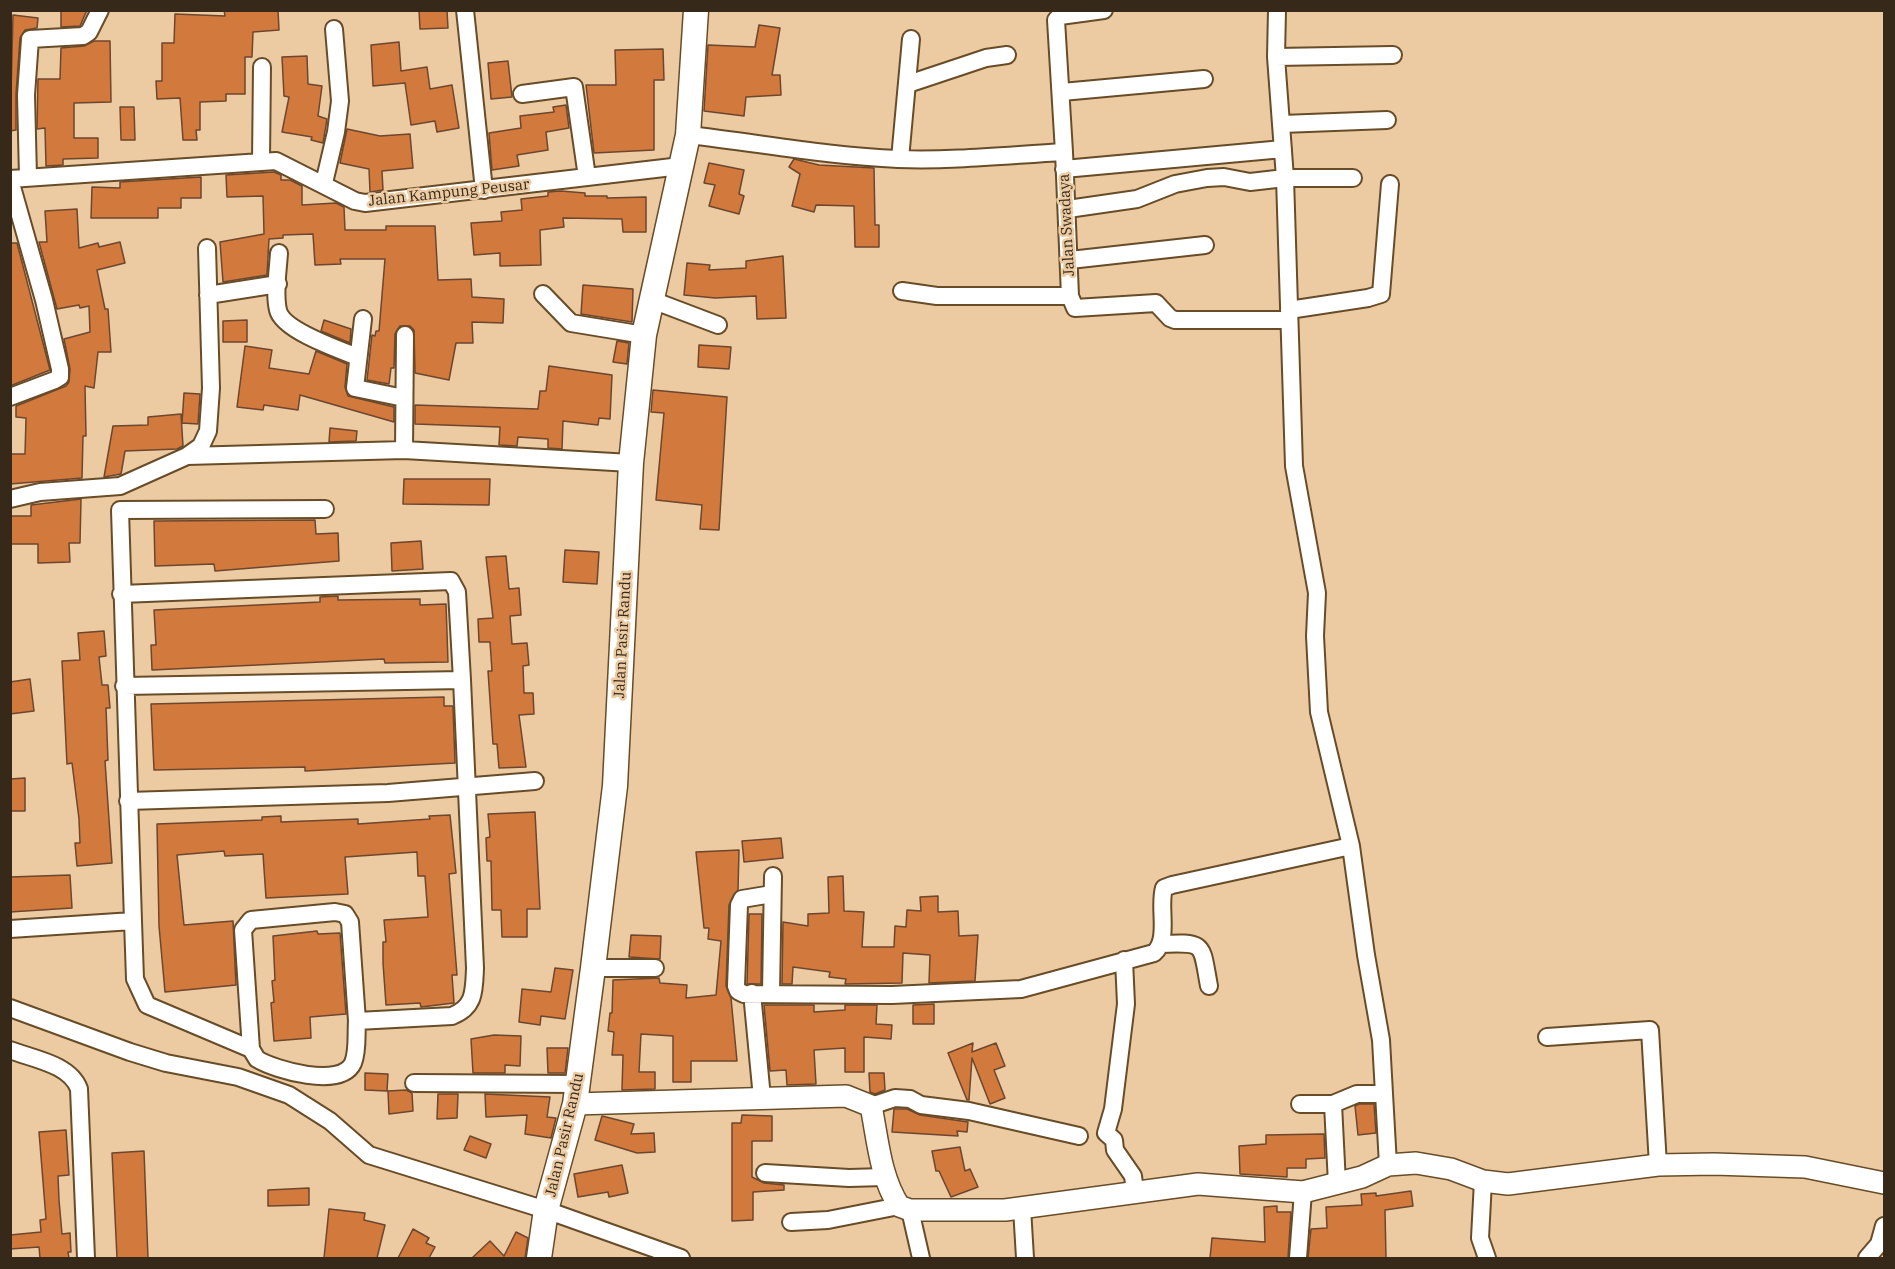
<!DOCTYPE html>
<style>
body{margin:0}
#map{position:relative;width:1895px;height:1269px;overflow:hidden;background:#eccba3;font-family:"IBM Plex Serif",serif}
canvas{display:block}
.frame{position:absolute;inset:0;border:12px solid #362919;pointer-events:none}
</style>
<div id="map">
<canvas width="1895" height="1269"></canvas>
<div class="frame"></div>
</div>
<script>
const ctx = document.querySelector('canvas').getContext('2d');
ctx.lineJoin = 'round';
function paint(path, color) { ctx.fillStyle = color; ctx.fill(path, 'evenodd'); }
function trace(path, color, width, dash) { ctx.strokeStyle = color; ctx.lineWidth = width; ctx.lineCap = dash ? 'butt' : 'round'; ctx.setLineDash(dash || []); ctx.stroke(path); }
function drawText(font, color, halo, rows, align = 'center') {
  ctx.font = font + ' "IBM Plex Serif",serif'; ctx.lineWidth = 5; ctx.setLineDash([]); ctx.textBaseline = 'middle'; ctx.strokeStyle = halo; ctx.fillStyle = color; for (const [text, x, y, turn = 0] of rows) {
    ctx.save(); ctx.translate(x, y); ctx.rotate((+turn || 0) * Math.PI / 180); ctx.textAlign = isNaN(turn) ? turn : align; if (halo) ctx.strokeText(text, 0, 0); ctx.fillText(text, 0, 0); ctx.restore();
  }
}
const building = new Path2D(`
 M61,10h26l-7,16 -19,1z
 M224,10h54l1,20 -26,2 -1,25h-7v37h-19v7l-26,1v28h-4l1,10h-14l-3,-42 -23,1 -1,-18h6v-38h12l1,-29 50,2z
 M419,10h28l1,18 -28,1z
 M13,15l25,3 -1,10 -12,2 -5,8 -4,56v36l-6,1z
 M759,25l21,3 -8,47h8l1,20 -35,2 -2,19 -40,-5 4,-66 47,2z
 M94,41h16l1,61 -37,1v35h24v20l-35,1v6l-17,1 -1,-38 -8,1 1,-50h22l1,-31 23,-2z
 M399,42l2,29 26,-4 3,22 22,-4 7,43 -22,4 -2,-11 -24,4 -6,-42 -32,3 -2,-41z
 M663,49l1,31h-10v70l-60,3 -8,-68h30l-1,-35z
 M307,56l1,28 14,2 -4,30 9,3 -4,24 -12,-3 1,-3 -30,-5 7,-35 -5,-1 -2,-39z
 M508,61l4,36 -21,2 -3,-36z
 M566,105l3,23 -23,4 2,18 -31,5 2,11 -27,4 -3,-37 32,-5 -1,-12 34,-4 -1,-5z
 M120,107h14l1,33h-14z
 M347,129l33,7 30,-2 3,34 -31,3 1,19 -13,2 -1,-23 -29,-6z
 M794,159l25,6 55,3 1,57h4v22h-24l-1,-41 -38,-1 -2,7 -22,-6 8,-32 -11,-7z
 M709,163l35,7 -5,24 5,2 -5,18 -30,-8 6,-21 -11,-2z
 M274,172l7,3v5h9l12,6v19l34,-2 8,4 1,23h41v-4h49l3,54 33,-1 1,18 32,2 -1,24 -31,-1 1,21h-17l-7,37 -34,-7 -1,-43 -4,-4h-10l-5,8 -1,34h-3l-2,16 -22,-4 5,-45 3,1 1,-5h3l6,-72h-45l1,5 -26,1 -2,-31 -30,1v3l-14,1 -2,36 -44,7 -3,-40 44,-8 -1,-38 -36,1 -1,-22z
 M201,177v21h-20v10h-23v10h-67l1,-31 28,1v-6z
 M561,191l24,2v3h22v2l39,-1v35h-23l-1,-13 -59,-1 1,9 -24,3 1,35 -41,1v-13l-26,2 -3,-32 31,-2 -1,-9 21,-2 -1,-11 27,-3v-4z
 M77,209l2,39 19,-5 1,4 21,-5 5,21 -28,7 8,39h3l3,43h-13l-4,36 -9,-2 1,50h-3l-1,42 -72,6v-30h15l1,-36 -10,-1v-11l50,-20 3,-4 1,-13 -6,-30 26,-7 -1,-26 -9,2 -1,-3 -22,4 -18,-67h8l-2,-31z
 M10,243h7l33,127 -40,16z
 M783,256l3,62 -29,1 -1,-23 -41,2 -31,-3 3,-32 23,2 -1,5 37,-2v-7z
 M583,285l50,4 -1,33 -51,-8z
 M247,320v22h-24v-21z
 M324,320l27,9 -1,14 -29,-12z
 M617,341l12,2 -2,21 -14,-2z
 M699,345l32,2 -2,22 -31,-2z
 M245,346l27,4 -3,18 40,6 7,-23 31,13 -2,23 3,9 46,11v15l-94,-27 -2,15 -34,-5 -1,5 -26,-3z
 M549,366l63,9 -2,44 -11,-1 -1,7 -35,-4 -1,28 -14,-1v-9l-30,-2 -1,9 -18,-1 1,-18 -85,-3v-19l123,4 2,-18h6z
 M653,390l74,7 -8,133 -19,-1 2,-24 -46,-5 8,-87 -13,-1z
 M184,393l16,1 -2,30 -16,-1z
 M181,414l2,32 -6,3 -52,2 -4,23 -17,3 9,-51 35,-1v-8z
 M330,428l27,3 -1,10 -27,1z
 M404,479h86l-1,26 -86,-1z
 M81,499l-1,44h-11l1,19 -32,1v-19h-28v-28h21v-11z
 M315,520l1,14 22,-1 1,28 -124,10 -1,-7 -59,2 -1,-45z
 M421,541l2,28 -31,2 -1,-28z
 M565,550l34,2 -2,32 -34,-2z
 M506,556l3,33 10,-1 2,27 -11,1 2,28 15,-1 2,22 -6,1 1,27h9l1,21 -15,1 7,52 -27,1 -2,-24h-4l-5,-73h4l-2,-29h-11l-1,-23 15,-1 -7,-61z
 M338,596v4l82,-1v6l26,-1 2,58 -63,1 -1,-4 -232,11 -1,-25h5l-2,-35 166,-8v-5z
 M104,631l2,25 -7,1 3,28h6l2,23h-4l2,52 -3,1 7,102 -35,3 -2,-23h5l-1,-24 -7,-56 -5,1 -5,-103 18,-1 -2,-27z
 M30,679l4,32 -24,3v-32z
 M444,697v9h9l2,57 -150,8v-4l-151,3 -3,-66z
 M25,778v33h-15v-32z
 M535,812l5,97h-13v28h-25l-1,-27h-9l-1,-49h-4l-1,-23 4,-1 -2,-23z
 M450,815l6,58 -7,1 8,101h-5l2,28 -33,4 -1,-4 -34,2 -3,-42v-21h3l-2,-22 44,-3 -3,-41h-7l-1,-24 -72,5 3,37 -82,4 -3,-44 -38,2 -1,-5 -47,4 7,70 49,-4 3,64 -71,7 -6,-66 -2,-102 105,-4v-3l19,-1v6l77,-3v5l72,-5 -1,-3z
 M781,838l2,20 -39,4 -2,-21z
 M739,850l-1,40 -9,15 -3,81 5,12 6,63h-46v21h-18v-46l-32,-2 -2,38h16v17l-33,1 1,-35h-11l2,-23 -6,-1 2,-18h2l1,-33 46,-2 1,5 27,2 -1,13 30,-3 5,-54 -13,-2 1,-11h-5l-8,-76z
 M70,875l2,33 -62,4v-35z
 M843,876l1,35 20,1 -2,35h32l1,-21 11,1 1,-17 14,1 -1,-14 18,-1v16l20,-1 1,25 19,-1 -3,46 -46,2 1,-28 -27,-2 -1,30 -57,1 1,-5 -17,-2 1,-5 -37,-5 -1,17h-10l1,-62 25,4v-12l21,-1 -1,-36z
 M749,914h13l-1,70h-14z
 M317,931l1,3 22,-1 6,81 -36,3 1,21 -37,3 -3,-38 3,-1 -2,-21 3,-1 -2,-44z
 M631,935l30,1 -1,23 -31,-2z
 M555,968l18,2 -8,49 -24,-3 -1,9 -21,-3 3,-33 29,3z
 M934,1004v20h-21v-19z
 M764,1005h50v7l31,-2v-5h32l-1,19 16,1 -1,14 -27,-2v35h-19v-24l-31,2 2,34 -29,1 -1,-15 -16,1z
 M494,1035l27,1 -1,30 -15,-1v8h-32l-2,-34z
 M973,1043l-1,9 24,-9 9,23 -11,4 11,28 -15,6 -18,-46 -3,42h-2l-19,-47z
 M547,1048h21l-3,25h-17z
 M365,1073l23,1 -1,17 -22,-1z
 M869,1073h15l1,17 -10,4 -5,-2z
 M406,1090l6,3 1,18 -24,3 -1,-23z
 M438,1094h20l-1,24 -20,1z
 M485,1094l65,3 -3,20 9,1 -5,20 -26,-4 2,-19 -41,2z
 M1359,1104h15l2,29 -18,2 -3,-29z
 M894,1109h13l13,6 48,7 -1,10 -10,-1 1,5 -66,-4z
 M742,1115l30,1v25h-20v36l12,6 20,2v5l-31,2v28l-21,1v-98h9z
 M602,1116l32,8 -3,10 23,-1 1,19 -18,1 -42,-13z
 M66,1130l3,45 -11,1 1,24 3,34 8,-1 1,19h-3l1,6h-29l-1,-11 -29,2v-14l31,-3 -1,-12 6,-1 -7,-87z
 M1324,1134l1,24 -19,1v9h-19v9l-47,-3 -1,-28 27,-2v-9z
 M470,1136l21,8 -5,14 -22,-8z
 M960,1147l5,24 5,-2 8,18 -27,10 -12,-26h-3l-4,-20z
 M144,1151l4,107h-31l-5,-105z
 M622,1165l6,28 -19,4 -1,-5 -30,5 -4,-23z
 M309,1188v17l-41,1v-16z
 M1411,1191l2,15 -28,4 1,48h-78l3,-29 16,-1 -1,-21 36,-2 -1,-11 15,-1v3z
 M1277,1206v6h14l-3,46h-78l2,-20 53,4 -1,-35z
 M329,1209l36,4 -1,7 21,5 -8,33h-53z
 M413,1229l16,9 -3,5 9,4 -6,11h-31z
 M516,1232l12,6 -3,20h-53l18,-17 14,15z`);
const minor = new Path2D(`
 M465,10l19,180
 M1277,10l-1,47 9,121 9,288 23,127 -2,43 4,76 32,134 15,109 15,85 7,125
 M1276,57l117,-2
 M908,84l78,-26 21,-3
 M1062,92l142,-13
 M522,94l52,-7 13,90
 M1282,124l105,-4
 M688,135c71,8 140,21 210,24 55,2 111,-4 166,-7l6,144 5,12 81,-5 14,15 5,2h114
 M1064,152l-8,-132 4,-4 44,-6
 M900,159l11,-120
 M261,161l1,-94
 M1064,169l219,-20
 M28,177l-2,-82 4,-56 53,-3 6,-4 11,-22
 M10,179l266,-18 79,40 10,2 316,-37
 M10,180l34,120 16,69v8l-5,3 -45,17
 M324,183l12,-51 4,-31 -6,-72
 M1068,209l69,-10 38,-15 32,-6 17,-1 26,5 35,-4h68
 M279,253c-1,17 -5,40 -1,57 4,20 62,40 80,47
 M1070,260l135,-15
 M902,291l35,5h133
 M543,294l28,29 73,12
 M208,295l70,-11
 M652,300l66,25
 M1289,310l79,-12 13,-4 9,-110
 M363,319l-8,69 49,10
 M404,450l1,-115
 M187,456l217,-6 227,13
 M10,499l30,-7 80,-6 67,-30 14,-10 7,-15 3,-43 -4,-140
 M121,594l330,-13 6,11 5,88
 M124,686l338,-6 13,288c-1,23 0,39 -23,48l-95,5 -7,-99 -5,-8 -10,-2 -84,8 -8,10 8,119 6,10c18,11 84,30 96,4 5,-12 3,-28 4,-42
 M128,801l260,-8 147,-12
 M772,894l-30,5 -3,6 -3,81 2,5 6,3 148,1 129,-6 133,-36c16,-14 4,-46 10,-65l8,-3 179,-39
 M133,921l2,58 12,26 104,44
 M10,929l123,-8 -13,-411 205,-1
 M1161,944c45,-2 40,-1 48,42
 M1124,960l2,44 -13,105 -7,24 8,7 1,10 18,26 2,16
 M593,968h62
 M752,993l10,105
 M771,993l2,-117
 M10,1008l120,44 36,11 72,14 51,18 41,26 39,34 177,55 135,48
 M1547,1037l103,-7 8,135
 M10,1050c23,9 60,14 69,39l7,169
 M414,1083l165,1
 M1300,1104h33l24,-10h27
 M1333,1104l4,80
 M871,1106l24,-8 15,1 11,6 48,6 110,25
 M765,1173l84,5 35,-1
 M1483,1181l-3,57 7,20
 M1022,1208l3,50
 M910,1210l11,48
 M791,1222l37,-2 71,-14
 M1298,1258l5,-66
 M1867,1258l12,-14 5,-18`);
const tertiary = new Path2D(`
 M575,1104l271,-8 25,10c7,35 9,70 28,100l11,4h95l193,-26 105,8 59,-15 26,-12 28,-2 35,6 32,12 25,3 150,-19 56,-1 91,3 79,16`);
const secondary = new Path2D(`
 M539,1258l7,-48 29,-106 18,-136 22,-182 16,-323 13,-128 44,-200 8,-125`);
const streetNames = [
 ["Jalan Kampung Peusar",449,193,-6],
 ["Jalan Swadaya",1067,225,-93],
 ["Jalan Pasir Randu",623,635,-87],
 ["Jalan Pasir Randu",565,1135,-77]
];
paint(building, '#d2793d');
trace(building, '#6d462e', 1.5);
trace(minor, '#684c27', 20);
trace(tertiary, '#684c27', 24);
trace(secondary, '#684c27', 27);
trace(minor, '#fff', 16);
trace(tertiary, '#fff', 21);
trace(secondary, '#fff', 24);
drawText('15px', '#362919', '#eccba3', streetNames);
</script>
